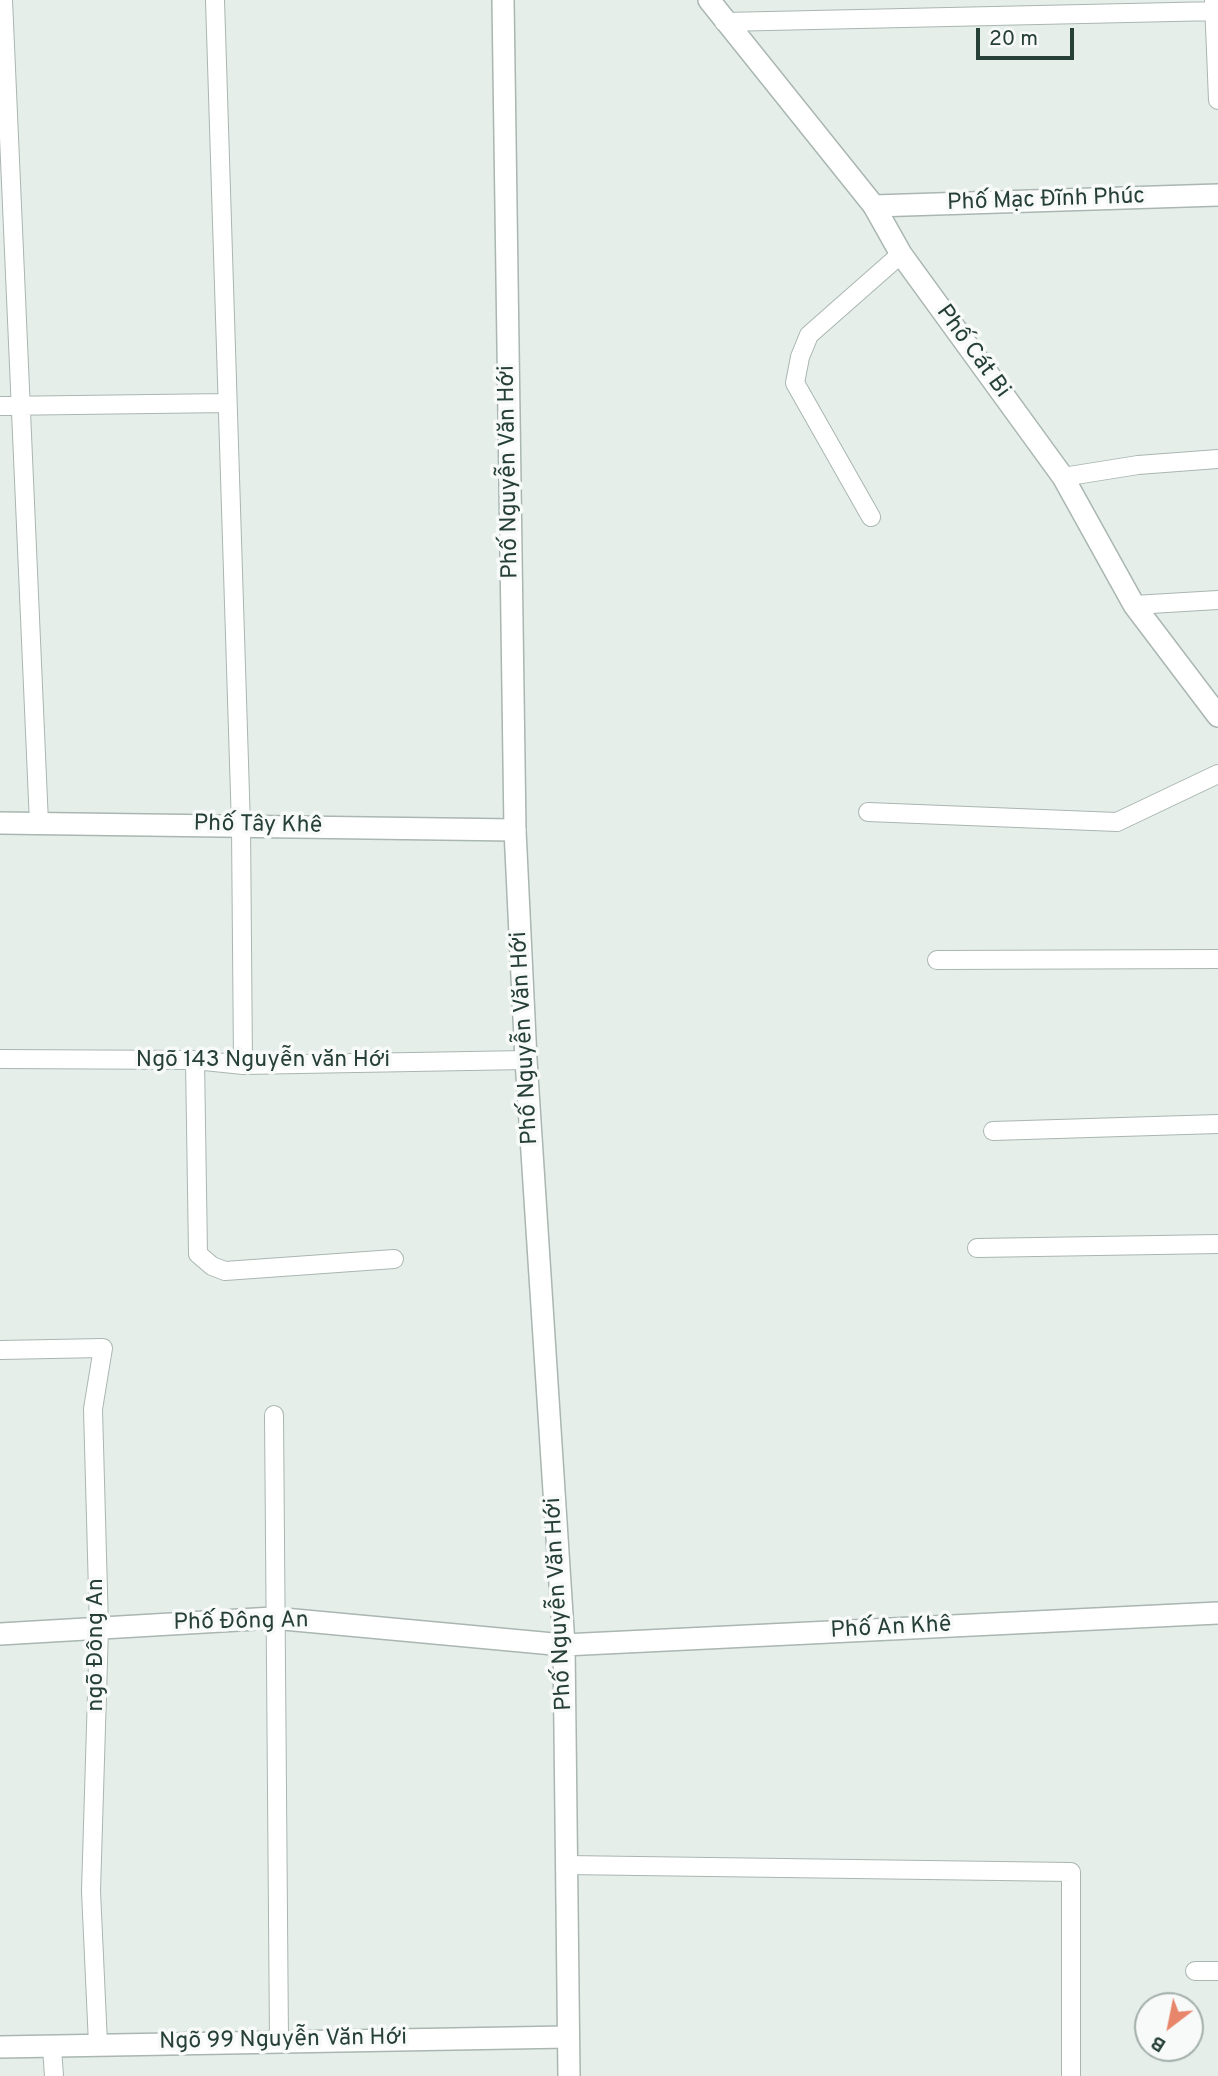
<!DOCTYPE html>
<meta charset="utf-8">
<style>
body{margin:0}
#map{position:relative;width:1218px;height:2076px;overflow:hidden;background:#e6eeea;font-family:Overpass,sans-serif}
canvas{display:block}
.north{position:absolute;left:1134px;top:1992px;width:70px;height:70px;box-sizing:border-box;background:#f7faf8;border:2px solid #a3afab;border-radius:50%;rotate:212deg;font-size:19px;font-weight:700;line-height:28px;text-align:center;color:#263f37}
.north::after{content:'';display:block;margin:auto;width:24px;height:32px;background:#e7866b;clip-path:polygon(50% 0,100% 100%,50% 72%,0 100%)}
.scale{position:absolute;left:976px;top:28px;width:98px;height:32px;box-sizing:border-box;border:4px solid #263f37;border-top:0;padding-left:9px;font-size:21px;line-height:24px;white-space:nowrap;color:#263f37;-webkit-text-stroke:5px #f7faf8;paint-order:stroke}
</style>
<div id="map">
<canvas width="1218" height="2076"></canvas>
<div class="north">B</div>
<div class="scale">20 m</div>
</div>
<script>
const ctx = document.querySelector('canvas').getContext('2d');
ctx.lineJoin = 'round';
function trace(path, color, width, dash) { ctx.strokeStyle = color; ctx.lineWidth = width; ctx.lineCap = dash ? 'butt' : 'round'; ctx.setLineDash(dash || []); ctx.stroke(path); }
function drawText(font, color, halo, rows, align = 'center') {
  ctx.font = font + ' Overpass,sans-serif'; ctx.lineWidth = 7; ctx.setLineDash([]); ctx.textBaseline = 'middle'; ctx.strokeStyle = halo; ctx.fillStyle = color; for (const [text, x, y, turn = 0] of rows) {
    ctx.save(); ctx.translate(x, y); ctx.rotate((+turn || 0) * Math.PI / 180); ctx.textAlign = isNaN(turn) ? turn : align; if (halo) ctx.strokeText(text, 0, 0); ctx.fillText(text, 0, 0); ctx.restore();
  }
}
const service = new Path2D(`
 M3,0l36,823
 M215,0l26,826 2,239
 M1214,2l4,98
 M724,22l494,-11
 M0,406l227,-3
 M1063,477l75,-12 80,-6
 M871,517l-76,-134 5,-26 9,-22 92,-81
 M1134,605l84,-5
 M868,812l249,10 101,-48
 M937,960l281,-1
 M0,1059l195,1 48,5 283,-5
 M195,1060l3,194 14,12 13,5 169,-12
 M993,1131l225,-7
 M977,1248l241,-4
 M0,1350l103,-2 -10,61 6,219 -8,263 7,153
 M274,1415l5,626
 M566,1865l505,7v204
 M1195,1971h23
 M52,2048l2,28`);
const minor = new Path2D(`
 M874,206l344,-11
 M0,823l515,7
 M0,1634l273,-16 291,27
 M0,2047l567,-10`);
const tertiary = new Path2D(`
 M503,0l12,830 11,230 38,585 5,431
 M709,0l165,206 27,48 162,223 71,128 84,111
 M564,1645l654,-32`);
const streetNames = [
 ["Phố Mạc Đĩnh Phúc",1046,201,-2],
 ["Phố Cát Bi",972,352,54],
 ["Phố Nguyễn Văn Hới",510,472,-91],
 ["Phố Tây Khê",258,826,1],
 ["Phố Nguyễn Văn Hới",526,1038,-93],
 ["Ngõ 143 Nguyễn văn Hới",263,1061],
 ["Phố Nguyễn Văn Hới",560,1604,-93],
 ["Phố Đông An",241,1623,-1],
 ["Phố An Khê",891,1629,-3],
 ["ngõ Đông An",97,1645,-90],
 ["Ngõ 99 Nguyễn Văn Hới",283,2041,-1]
];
trace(service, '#a9b6b1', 20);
trace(minor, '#a9b6b1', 24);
trace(tertiary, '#a9b6b1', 24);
trace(service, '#fff', 18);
trace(minor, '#fff', 21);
trace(tertiary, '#fff', 21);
drawText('23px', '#263f37', '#f7faf8', streetNames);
</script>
